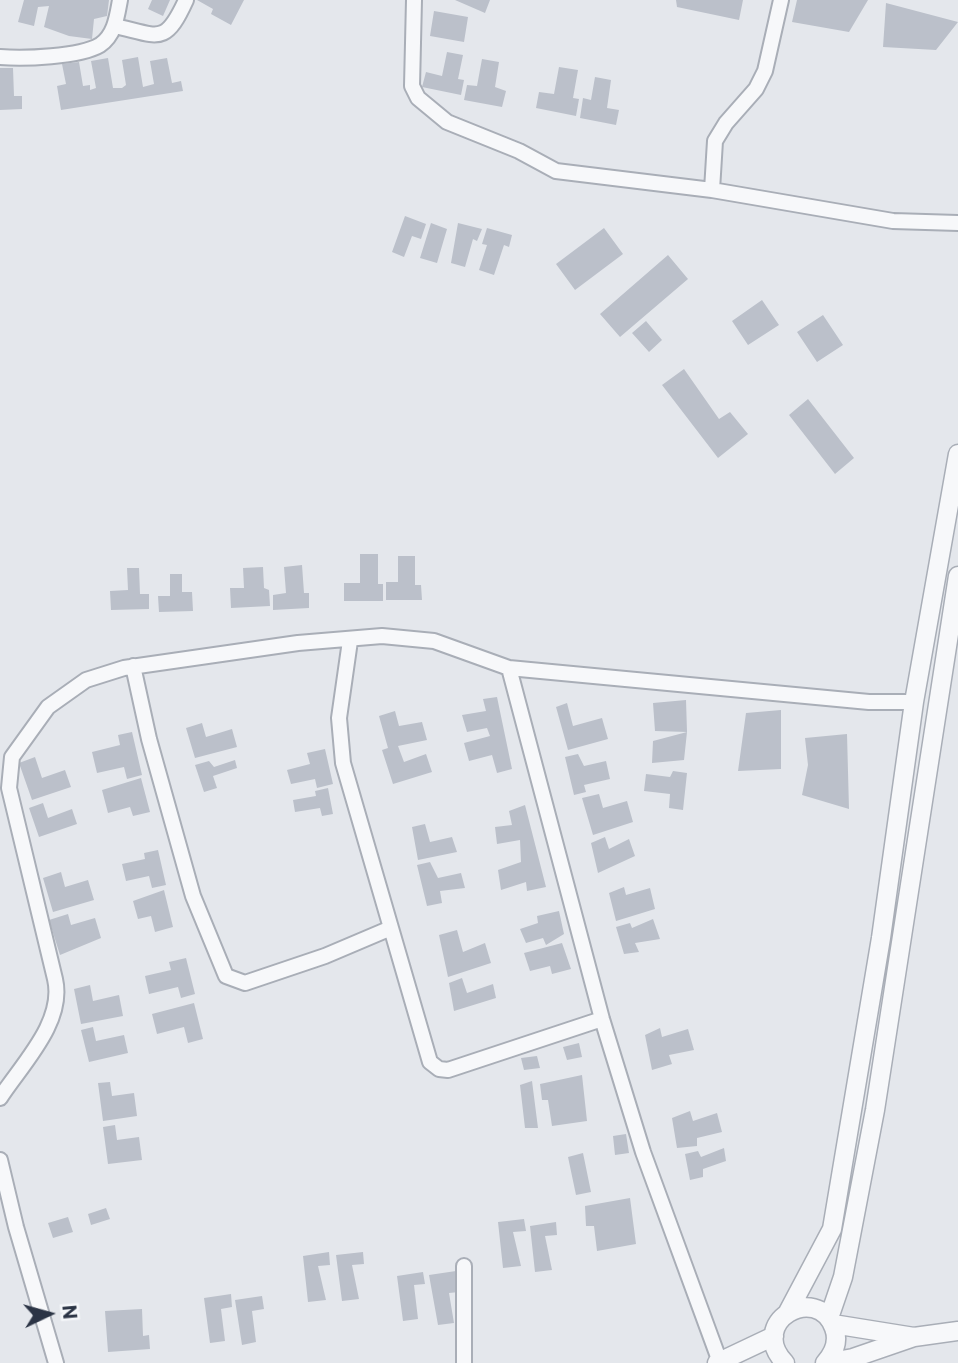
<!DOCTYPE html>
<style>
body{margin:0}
#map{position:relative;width:958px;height:1363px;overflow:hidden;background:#e4e7ec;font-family:Commissioner,sans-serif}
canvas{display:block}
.north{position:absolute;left:14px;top:1279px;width:70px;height:70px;-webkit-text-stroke:5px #f4f6f9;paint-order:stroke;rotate:85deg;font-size:19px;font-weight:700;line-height:28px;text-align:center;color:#2b3445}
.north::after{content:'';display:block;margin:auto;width:24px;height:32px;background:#2b3445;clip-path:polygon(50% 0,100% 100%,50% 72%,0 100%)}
</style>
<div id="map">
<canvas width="958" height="1363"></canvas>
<div class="north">N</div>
</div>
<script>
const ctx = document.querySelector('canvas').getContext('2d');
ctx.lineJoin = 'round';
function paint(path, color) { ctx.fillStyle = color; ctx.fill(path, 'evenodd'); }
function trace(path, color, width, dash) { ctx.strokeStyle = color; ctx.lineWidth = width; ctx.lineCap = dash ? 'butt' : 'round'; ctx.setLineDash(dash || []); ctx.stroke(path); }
const building = new Path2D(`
 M24,0h85l-2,16 -13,3 -2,20 -23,-3 -25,-9 5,-21 -11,1 -4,19 -16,-4z
 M152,0h18l-7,16 -15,-7z
 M197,0h47l-13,25 -20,-11 2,-5z
 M455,0h35l-5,13z
 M676,0h67l-4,20 -62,-13z
 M797,0h71l-19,32 -57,-10z
 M886,3l72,19 -22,28 -53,-3z
 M434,11l34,6 -4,25 -34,-6z
 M447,52l16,3 -5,24 6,1 -3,15 -39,-8 4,-15 16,4z
 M138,57l5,30 11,-3 -4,-23 17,-3 5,25 9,-2 2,10 -122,19 -4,-24 9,-2 -4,-20 17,-2 4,24 7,-1v5l6,-2 -5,-27 17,-3 5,30h9l4,-3 -4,-25z
 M482,59l17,3 -4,25 11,4 -4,16 -38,-7 3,-15 10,1z
 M559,67l19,3 -5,28 6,1 -3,17 -40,-8 3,-16 15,2z
 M0,68h13l1,28h8v13l-22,1z
 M595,77l16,3 -4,28 12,2 -3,15 -36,-7 3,-20 8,2z
 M405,216l21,8 -5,15 -9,-3 -8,21 -12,-5z
 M431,223l16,6 -10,34 -17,-5z
 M458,223l24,6 -5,12 -4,-2 -8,28 -14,-4z
 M487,228l25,7 -3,12 -5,-2 -10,30 -15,-5 8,-25 -5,-1z
 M604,228l19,26 -48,36 -19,-26z
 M668,255l20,24 -68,58 -20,-23z
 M762,300l17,25 -31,20 -16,-24z
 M823,315l20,30 -26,17 -20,-30z
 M646,321l16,19 -13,12 -17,-19z
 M684,369l35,50 11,-7 18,22 -30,24 -56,-73z
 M808,399l46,59 -19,16 -46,-59z
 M360,554h18v30h5v17h-39v-18h16z
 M398,556h17v29h6l1,15h-36v-18h12z
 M302,565l2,28h5v15l-36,2v-15l13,-2 -2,-26z
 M263,567l1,21 5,2 1,16 -39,2 -1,-20h14l-1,-20z
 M127,568h12l1,26h9v15l-38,1 -1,-19 18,-1z
 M170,574h12v18h10l1,19 -34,1 -1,-16h12z
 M497,697l15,72 -15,4 -5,-18 -23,6 -5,-18 26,-7 -3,-8 -20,4 -5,-17 24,-4 -3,-12z
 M686,700l1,32 -3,28 -32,3 1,-22 34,-9 -32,-1 -2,-28z
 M567,703l6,23 29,-8 6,21 -40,11 -12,-43z
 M781,710v59l-43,2 8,-58z
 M395,711l4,15 23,-4 5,18 -29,6 6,16 22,-8 6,18 -39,12 -11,-34 6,-2 -9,-32z
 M202,723l4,14 26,-8 5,18 -42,11 -9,-30z
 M132,732l10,43 -15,4 -3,-12 -27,6 -5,-21 28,-7 -2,-10z
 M847,734l2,75 -47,-14 6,-30 -3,-27z
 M325,749l8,35 -16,4 -2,-9 -24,5 -4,-14 23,-6 -3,-11z
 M578,754l6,12 22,-5 4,18 -26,6 2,7 -12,3 -9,-38z
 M35,757l7,21 23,-8 6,17 -39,13 -13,-37z
 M235,760l2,8 -24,8 4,12 -13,4 -9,-27 14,-4 5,6z
 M673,771l14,2 -4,37 -14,-2 1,-14 -26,-3 2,-17 24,3z
 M141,778l9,34 -17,4 -3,-9 -22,6 -6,-23z
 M328,788l5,26 -11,2 -2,-8 -25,4 -2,-12 23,-4 -1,-5z
 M599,794l4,14 24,-7 6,21 -40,13 -11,-37z
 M43,803l5,15 24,-9 5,15 -38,13 -10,-29z
 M525,805l21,82 -19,4 -1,-9 -25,8 -3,-20 23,-8 -1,-22 -23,4 -2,-17 17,-2 -3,-14z
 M425,824l5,18 22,-5 5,15 -39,8 -6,-33z
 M605,837l4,12 20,-10 6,17 -37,17 -7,-30z
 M158,850l8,35 -14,3 -3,-12 -23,5 -4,-17 23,-5 -1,-6z
 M430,862l8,16 23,-5 4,15 -25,3 2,12 -15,3 -10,-41z
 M61,872l4,15 23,-7 6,20 -41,12 -10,-34z
 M624,887l2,8 24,-7 5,21 -39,12 -7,-28z
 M164,890l9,37 -18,5 -4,-16 -13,3 -5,-18z
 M559,911l5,23 -18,11 -3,-7 -17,5 -6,-14 18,-6 -1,-7z
 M68,914l3,11 24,-7 6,20 -41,17 -11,-35z
 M653,919l7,20 -25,4 4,9 -15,2 -8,-27 14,-4 2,5z
 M457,930l6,22 22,-9 6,20 -43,14 -9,-42z
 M562,943l9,26 -19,5 -2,-8 -20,5 -6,-18z
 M186,958l9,36 -14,4 -3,-11 -29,7 -4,-18 26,-6 -2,-8z
 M462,978l5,15 26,-9 3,14 -42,13 -5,-28z
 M90,985l3,16 26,-6 4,21 -42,8 -7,-35z
 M194,1003l9,36 -15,4 -4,-16 -27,7 -5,-20z
 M93,1027l3,14 28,-6 4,18 -39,9 -8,-32z
 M660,1028l2,9 26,-8 6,21 -25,5 3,9 -20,6 -7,-35z
 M579,1043l3,14 -15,3 -4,-13z
 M537,1056l3,12 -16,2 -3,-12z
 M582,1075l5,46 -35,5 -4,-26h-6l-2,-16z
 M532,1081l6,47h-13l-5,-43z
 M110,1082l2,14 22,-3 3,23 -34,5 -5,-38z
 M690,1111l3,10 24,-8 5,19 -25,6v8l-20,2 -5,-30z
 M115,1125l2,15 22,-3 3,23 -34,4 -5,-37z
 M626,1134l3,19 -14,2 -2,-19z
 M724,1148l2,13 -23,8v8l-13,3 -5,-26 13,-3 3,6z
 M583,1153l8,39 -15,3 -8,-38z
 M630,1198l6,46 -39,7 -3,-25h-8l-1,-20z
 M106,1208l4,11 -19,6 -3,-11z
 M68,1217l5,15 -20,6 -5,-15z
 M524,1219l2,12 -13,1 8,34 -18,2 -5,-46z
 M556,1222l1,13 -12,1 7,34 -17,2 -5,-46z
 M329,1252l1,13 -12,1 8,34 -18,2 -5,-46z
 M363,1252l1,12 -12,1 7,34 -17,2 -6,-46z
 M456,1271l3,21 -10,1 5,30 -16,2 -9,-50z
 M423,1272l2,12 -11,1 4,34 -15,2 -6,-45z
 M231,1294l1,13 -11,2 4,32 -15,2 -6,-45z
 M262,1296l2,13 -12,2 4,31 -14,3 -7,-45z
 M142,1309l1,27 6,-1 1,14 -42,3 -3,-41z`);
const minor = new Path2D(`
 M414,0l-2,86 6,12 29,24 72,29 37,20 156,19 181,31 65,2
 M115,26c44,10 50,20 71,-26
 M0,57c23,2 80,0 100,-12 15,-10 17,-29 20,-45
 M712,190l3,-49 11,-18 30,-34 9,-18 16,-71
 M350,641l-11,77 4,45 87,299 9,7 9,1 154,-51
 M133,666l16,73 44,157 33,80 19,7 80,-27 66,-28
 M509,668l360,34h45
 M0,1098c22,-34 65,-76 55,-119l-46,-191 3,-31 36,-50 38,-27 38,-12 174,-25 84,-7 52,5 75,27 93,351 41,133 77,210
 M0,1160l16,67 40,136
 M464,1363v-97`);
const tertiary = new Path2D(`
 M788,1312l44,-83 49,-291 33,-236 44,-248
 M829,1318l14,-41 32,-167 83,-534
 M833,1324l81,13
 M717,1363l57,-27
 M785,1363c-39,-41 32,-81 49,-35 5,13 0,25 -9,35
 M825,1363l28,-5 61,-21 44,-6`);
paint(building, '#bbc0ca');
trace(minor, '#a9aeb7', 18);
trace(tertiary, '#a9aeb7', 21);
trace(minor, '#f7f8fa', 14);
trace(tertiary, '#f7f8fa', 18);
</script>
